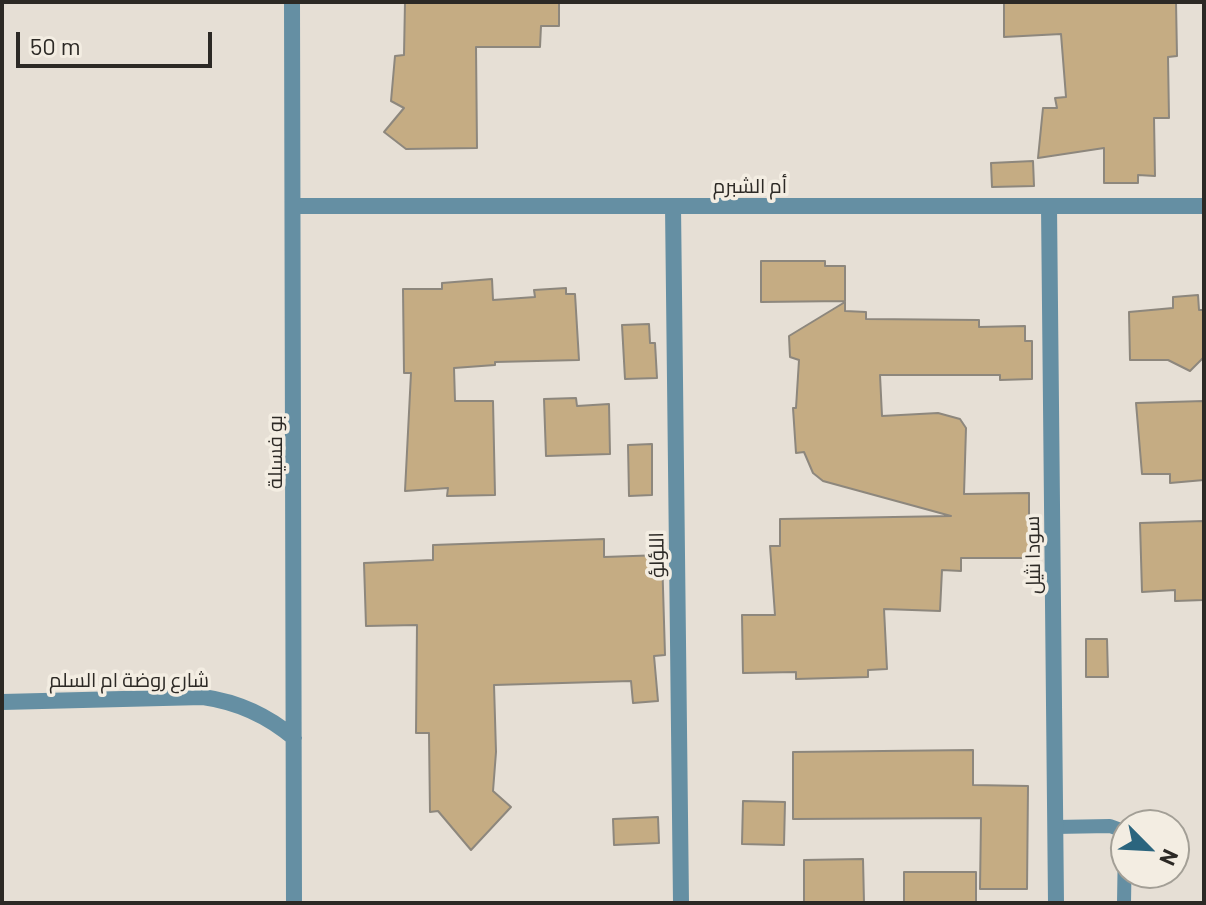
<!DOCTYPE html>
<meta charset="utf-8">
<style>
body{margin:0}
#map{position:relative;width:1206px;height:905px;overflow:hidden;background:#e6dfd5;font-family:Barlow,sans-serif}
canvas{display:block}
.frame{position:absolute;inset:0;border:4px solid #2c2925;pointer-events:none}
.north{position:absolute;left:1110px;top:809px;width:80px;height:80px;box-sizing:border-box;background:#f3ede2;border:2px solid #a39f96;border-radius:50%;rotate:114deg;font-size:22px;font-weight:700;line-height:32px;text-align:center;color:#2c2925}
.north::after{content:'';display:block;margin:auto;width:28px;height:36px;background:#2b657e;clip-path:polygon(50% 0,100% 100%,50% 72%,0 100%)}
.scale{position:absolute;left:16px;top:32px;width:196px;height:36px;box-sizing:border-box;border:4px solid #2c2925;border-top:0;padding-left:10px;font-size:24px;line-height:28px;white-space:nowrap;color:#2c2925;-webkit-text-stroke:6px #f3ede2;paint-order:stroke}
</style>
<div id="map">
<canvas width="1206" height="905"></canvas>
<div class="frame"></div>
<div class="north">N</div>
<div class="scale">50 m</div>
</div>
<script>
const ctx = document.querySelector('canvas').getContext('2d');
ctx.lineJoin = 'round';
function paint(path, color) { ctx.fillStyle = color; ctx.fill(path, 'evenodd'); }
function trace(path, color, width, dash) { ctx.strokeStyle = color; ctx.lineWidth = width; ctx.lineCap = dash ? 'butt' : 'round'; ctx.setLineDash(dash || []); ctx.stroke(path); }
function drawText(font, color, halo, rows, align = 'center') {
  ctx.font = font + ' Barlow,Cairo,sans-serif'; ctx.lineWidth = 7; ctx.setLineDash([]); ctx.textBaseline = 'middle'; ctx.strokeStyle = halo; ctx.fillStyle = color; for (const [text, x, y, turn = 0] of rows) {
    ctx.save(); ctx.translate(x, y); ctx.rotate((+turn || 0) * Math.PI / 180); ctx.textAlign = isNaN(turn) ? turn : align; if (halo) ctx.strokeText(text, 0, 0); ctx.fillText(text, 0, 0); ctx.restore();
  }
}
const building = new Path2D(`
 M405,2h154v24h-18l-1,21h-64l1,101 -71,1 -22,-17 20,-24 -13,-7 4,-45 9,-1z
 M1004,2h172l1,54 -9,1 1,61h-15l1,58 -17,-1v8h-34v-35l-66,10 5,-50h14l-2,-10 11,-1 -5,-63 -57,3z
 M1033,161l1,25 -42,1 -1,-24z
 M761,261h64v5h20v35l-84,1z
 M492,279l1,21 42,-3 -1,-7 32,-2v6h9l4,66 -84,2v3l-41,3 1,33h38l2,94 -48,1 1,-8 -43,3 6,-118h-7l-1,-84h39v-6z
 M1198,295l1,15h5v47l-14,14 -22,-11h-38l-1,-48 44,-4v-11z
 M845,302v9l21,1v7l113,1v7l46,-1v15h7v38l-32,1v-5h-120l2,41 56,-3 22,6 6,9 -2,66 65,-1v65h-68v13l-19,-1 -2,41 -56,-2 3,60 -19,1v7l-72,2v-7l-53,1 -1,-58h33l-5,-69h10v-27l171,-3 -128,-35 -10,-8 -9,-21 -8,1 -3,-45h3l3,-48 -9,-3 -1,-21z
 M649,324l1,19h5l2,35 -32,1 -3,-54z
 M576,398l1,8 32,-2 1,50 -64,2 -2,-57z
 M1204,401v79l-34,3v-9h-28l-6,-71z
 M652,444v51l-23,1 -1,-51z
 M1204,521v79l-29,1v-11l-33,2 -2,-69z
 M604,539v18l58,-2 3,100 -11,1 4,45 -25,2 -2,-22 -137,4 2,67 -3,39 18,16 -40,43 -33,-39 -8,1 -1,-79h-13l1,-108 -51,1 -2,-63 69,-3v-15z
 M1086,639h21l1,38h-22z
 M973,750v35l55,1 -1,103h-47l1,-71 -188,1v-67z
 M743,801l42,1 -1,43 -42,-1z
 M658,817l1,26 -45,2 -1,-26z
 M863,859l1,44h-60v-43z
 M904,872h72v31h-72z`);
const service = new Path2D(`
 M1055,827l55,-1 11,4 4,11 -1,62`);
const minor = new Path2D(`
 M292,2l2,901
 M295,206h909
 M673,206l8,697
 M1049,206l7,697
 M2,702l201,-5c35,5 64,18 91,41`);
const streetNames = [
 ["أم الشبرم",750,186],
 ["بو فسيلة",275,452,-90],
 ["اللؤلؤ",657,555,-91],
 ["سودا نثيل",1033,555,-91],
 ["شارع روضة ام السلم",129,680]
];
paint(building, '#c5ac83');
trace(building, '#8d877d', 2);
trace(service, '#658fa3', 14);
trace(minor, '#658fa3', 16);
drawText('20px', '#2c2925', '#f3ede2', streetNames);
</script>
